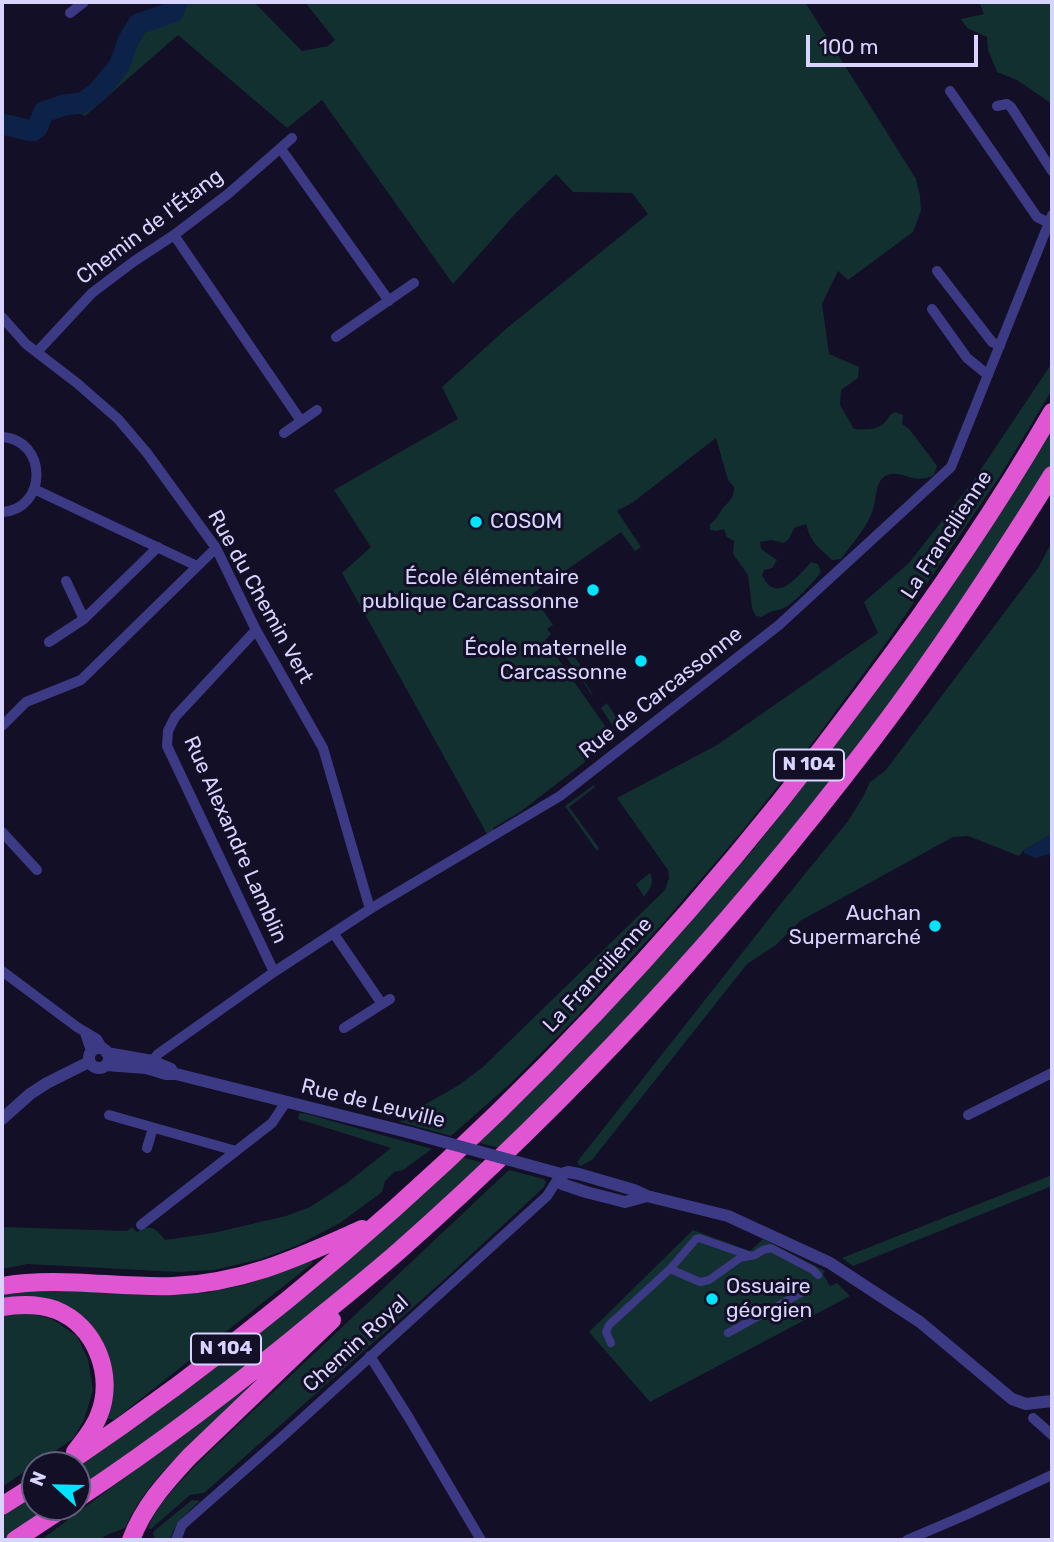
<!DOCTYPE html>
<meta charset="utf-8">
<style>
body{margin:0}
#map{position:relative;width:1054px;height:1542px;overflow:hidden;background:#130f26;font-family:Rubik,sans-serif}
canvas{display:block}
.frame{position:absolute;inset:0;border:4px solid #d9d4ff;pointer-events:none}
.north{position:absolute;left:21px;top:1451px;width:70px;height:70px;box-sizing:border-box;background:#130f26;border:2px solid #625e7d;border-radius:50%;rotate:292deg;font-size:19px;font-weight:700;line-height:28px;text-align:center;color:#d9d4ff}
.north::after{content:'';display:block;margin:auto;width:24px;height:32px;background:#00e5ff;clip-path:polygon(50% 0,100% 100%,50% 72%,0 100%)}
.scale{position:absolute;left:806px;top:35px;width:172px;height:32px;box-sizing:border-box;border:4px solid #d9d4ff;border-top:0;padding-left:9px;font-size:21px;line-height:24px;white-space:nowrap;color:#d9d4ff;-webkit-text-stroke:5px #130f26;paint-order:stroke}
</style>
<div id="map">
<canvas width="1054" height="1542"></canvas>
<div class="frame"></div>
<div class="north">N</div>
<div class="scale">100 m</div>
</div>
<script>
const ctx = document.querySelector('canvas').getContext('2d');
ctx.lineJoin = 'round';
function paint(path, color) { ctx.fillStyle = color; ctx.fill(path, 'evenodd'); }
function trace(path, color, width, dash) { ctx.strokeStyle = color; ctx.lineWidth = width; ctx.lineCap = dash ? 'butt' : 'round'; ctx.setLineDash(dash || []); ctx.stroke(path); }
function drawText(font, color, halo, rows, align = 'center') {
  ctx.font = font + ' Rubik,sans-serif'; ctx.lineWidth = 6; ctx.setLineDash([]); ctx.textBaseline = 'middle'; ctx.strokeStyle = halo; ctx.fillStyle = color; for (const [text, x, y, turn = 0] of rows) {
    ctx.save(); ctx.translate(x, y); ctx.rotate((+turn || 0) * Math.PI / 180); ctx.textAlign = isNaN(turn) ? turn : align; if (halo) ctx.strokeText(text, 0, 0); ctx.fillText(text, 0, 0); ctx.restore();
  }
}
const green = new Path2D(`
 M176,2h78l48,49 26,-5 7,-6 -30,-38h500l111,177 4,17 1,15 -8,21 -65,48 -10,-9 -16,33 7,50 30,13 -1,11 -17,12 -1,15 14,24c10,0 21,2 29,-5 5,-4 5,-9 12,-12l8,3 -1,9 8,6 27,36 -3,9c-21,11 -31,-6 -47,0 -12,5 -10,23 -14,34 -5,18 -21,34 -32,50l-9,1c-14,-14 -20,-15 -26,-36l-12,4 -5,11 -5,4 -13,-3 -11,2 1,7 16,11 -5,8 -8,2 -2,5c14,31 36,1 49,-13l7,2 3,8c-6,9 -28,32 -37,36 -10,4 -11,1 -22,9l-6,-1 -4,-8 -4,-33 -15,-21 1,-13 -7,-4 -3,-8 -8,2 -6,-1v-6c7,-5 8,-9 12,-15 7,-8 12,-10 12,-22l-6,-7 -12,-42 -84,65 -15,8 24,36 -6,4 -14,-19 -89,62 21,31 -6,4 4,5 -6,6 67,96 -7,6 -3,-4 -5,2 3,5 -16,12 1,5 -65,50 -27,16 1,3 -7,3 -145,-261 29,-26 -37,-57 124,-71 -16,-32 65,-59 141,-114 -16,-21 -59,-1 -17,-18 -41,40 -62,70 -131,-184 -35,28 -109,-93 -93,81 -11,-5 1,-9c16,-20 34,-38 50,-58 6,-7 7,-18 14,-24 11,-11 29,-5 37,-18z
 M979,2h73v102l-35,-24 -20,-8 -9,-22 -1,-13 -20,-9 -6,-9 23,-5z
 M1052,363v27l-52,86 -111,163 -72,98 -77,97 -75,87 -89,97 -65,65 -60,53 -51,-14 3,-5 56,-32 24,-18 182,-177 4,-12 -1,-8 -51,-72 100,-53 161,-112 -14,-31 45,-39 62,-79z
 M1052,427v36l-124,190 -74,99 -68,87 -144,164 -142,145 -24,-6 121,-119 87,-94 68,-78 72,-91 82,-111z
 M1052,542v292l-28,16 -5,6 -51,-20 -15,1 -153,84 -24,24 -29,19 -155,196 -12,6 -3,-4 206,-261 65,-80 15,-24 7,-15 15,-11 153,-203z
 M565,648l5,2 12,18 -4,3 15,24h-1l-29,-43v-3z
 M607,703l14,22 -4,7 -16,-24z
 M594,785l1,2 -26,20 30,41 -2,3 -32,-45z
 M650,873c5,10 0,16 -6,24l-8,-13z
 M299,1113l8,1 125,35 -29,21 -9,2 -9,9 -3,11 -42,31 -44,23 -35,13 -47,11 -36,2 -150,-8 -26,5v-42l125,4 5,-4 5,5c14,-8 18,-4 28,8l48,-7 73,-17 24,-9 37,-24 44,-35 -93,-29z
 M461,1157l23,6 -88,79 -115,98 -149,113 -55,38 -1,-26c33,-22 66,-43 98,-66 101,-74 194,-159 287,-242z
 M509,1170l35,9 2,3 -2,5 -98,91 -242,215 -14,2 -39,34 -3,-1c11,-27 33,-47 53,-68z
 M1052,1175v11l-199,80 -11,-8z
 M693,1230l57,21 13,-12 62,32 -2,3 7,12 7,-3 13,13 -200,106 -61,-70z
 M310,1259l3,4 -199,157 -9,-2 -4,-77 -7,-13 -22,-18 -70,-10v-8l19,-3 185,4 42,-9z
 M28,1313l24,6 25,17 11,23 5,31 -9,30 -11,19 -71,48v-171z
 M252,1383c-15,16 -30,31 -46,46 -33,32 -61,56 -81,99l-16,6 -11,6h-57z
 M35,1493v14h18l-51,33v-24z
 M192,1500l8,1c-13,12 -26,22 -30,39h-14l-3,-6 1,-3z`);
const water = new Path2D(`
 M1052,834v19l-16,5 -12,-5v-3z`);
const river = new Path2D(`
 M2,124l30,7 5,-3 7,-16 20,-7 18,-2 17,-12 20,-25 9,-25 10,-17 35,-12 4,-10`);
const pedestrian = new Path2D(`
 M670,1269l30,13 9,-2 31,-22 15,-3 8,-5 8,-2 42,22 5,5
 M728,1333l75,-41
 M611,1343l-5,-11 3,-7 61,-56 26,-30 3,-1 52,18`);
const minor = new Path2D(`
 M70,13l14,-11
 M950,91l87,126 12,6
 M997,106l10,-2 4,3 41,64
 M281,149l108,152
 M174,235l127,186
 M937,271l55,71 8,4
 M932,309l35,49 21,17
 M2,317l24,27 52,40 40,35 29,34 69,95 40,82 67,118 47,161
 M336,337l78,-54
 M37,352l55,-59 41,-31 41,-27 54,-41 64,-56
 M284,433l33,-23
 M2,437c46,3 46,72 0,75
 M34,489l163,77
 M66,581l18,38
 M256,630l-81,87 -7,14 -1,15 107,226
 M49,642l35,-23 74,-72
 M2,726l24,-24 55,-22 135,-132
 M2,832l35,38
 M334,934l48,70
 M2,971l75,56 20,12 6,10
 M344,1028l46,-29
 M85,1033l6,18
 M148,1066l10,-12 116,-82 96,-63 190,-113 219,-171 172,-158 101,-252
 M109,1115l127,36
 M968,1115l84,-42
 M147,1148l6,-20
 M141,1225l131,-102 14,-21
 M370,1356l39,62 72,122
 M1033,1418l19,17
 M176,1540l6,-15 100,-88 265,-241 14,-22
 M907,1540l61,-26 84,-39`);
const tertiary = new Path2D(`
 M89 1058a10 10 0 1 1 20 0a10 10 0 1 1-20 0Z
 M107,1053l45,8 19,8
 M106,1065l40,3 20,6h10l235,59
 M2,1119l28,-25 17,-11 42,-21
 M647,1196l-22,6 -39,-10 -24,-8 -1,-10 7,-2 11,2 55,16 13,6 81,20 102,47 90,59 92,77 14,5 26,-3`);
const trunk = new Path2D(`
 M2,1286c56,-10 114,2 171,0 72,-3 126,-29 189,-57
 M2,1307c18,-3 37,-3 54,3 40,16 59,66 43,105 -5,14 -15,25 -24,37
 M65,1465c309,-208 579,-475 800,-774 67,-89 131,-182 187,-279
 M77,1499c86,-57 167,-119 246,-185 26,-21 52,-42 77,-64 172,-152 328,-321 467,-503 67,-87 127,-179 185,-272
 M2,1506l33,-21
 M15,1540l50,-33
 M131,1540c12,-33 35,-58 58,-83l143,-137`);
const tertiaryBridge = new Path2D(`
 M411,1133l150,41`);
const markers = [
 [476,522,7,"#00e5ff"],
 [593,590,7,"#00e5ff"],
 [641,661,7,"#00e5ff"],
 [935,926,7,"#00e5ff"],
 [712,1299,7,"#00e5ff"]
];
const shields = [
 [809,765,70],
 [226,1349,70]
];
const shieldNames = [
 ["N 104",809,765],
 ["N 104",226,1349]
];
const streetNames = [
 ["Chemin de l'Étang",150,227,-37],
 ["La Francilienne",947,535,-57],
 ["Rue du Chemin Vert",260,597,61],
 ["Rue de Carcassonne",661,693,-38],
 ["Rue Alexandre Lamblin",235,840,66],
 ["La Francilienne",598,975,-47],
 ["Rue de Leuville",373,1104,14],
 ["Chemin Royal",356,1344,-42]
];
const poiNames = [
 ["COSOM",490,522,"left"],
 ["École élémentaire",579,578],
 ["publique Carcassonne",579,602],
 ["École maternelle",627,649],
 ["Carcassonne",627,673],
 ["Auchan",921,914],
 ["Supermarché",921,938],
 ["Ossuaire",726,1287,"left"],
 ["géorgien",726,1311,"left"]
];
paint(green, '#12302f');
paint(water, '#0c2248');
trace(river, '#0c2248', 21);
trace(pedestrian, '#3d3a85', 8);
trace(minor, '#3d3a85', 10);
trace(tertiary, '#3d3a85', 12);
trace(trunk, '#e055d1', 18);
trace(tertiaryBridge, '#3d3a85', 12);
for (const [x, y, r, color] of markers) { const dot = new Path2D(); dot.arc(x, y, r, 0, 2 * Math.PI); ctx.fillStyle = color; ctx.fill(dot); trace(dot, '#130f26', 2.5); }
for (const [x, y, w] of shields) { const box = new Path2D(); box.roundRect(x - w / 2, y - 15.5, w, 31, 5); ctx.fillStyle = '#130f26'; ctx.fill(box); trace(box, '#d9d4ff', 2); }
drawText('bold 19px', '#d9d4ff', null, shieldNames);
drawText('21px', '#d9d4ff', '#130f26', streetNames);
drawText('21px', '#d9d4ff', '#130f26', poiNames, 'right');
</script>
